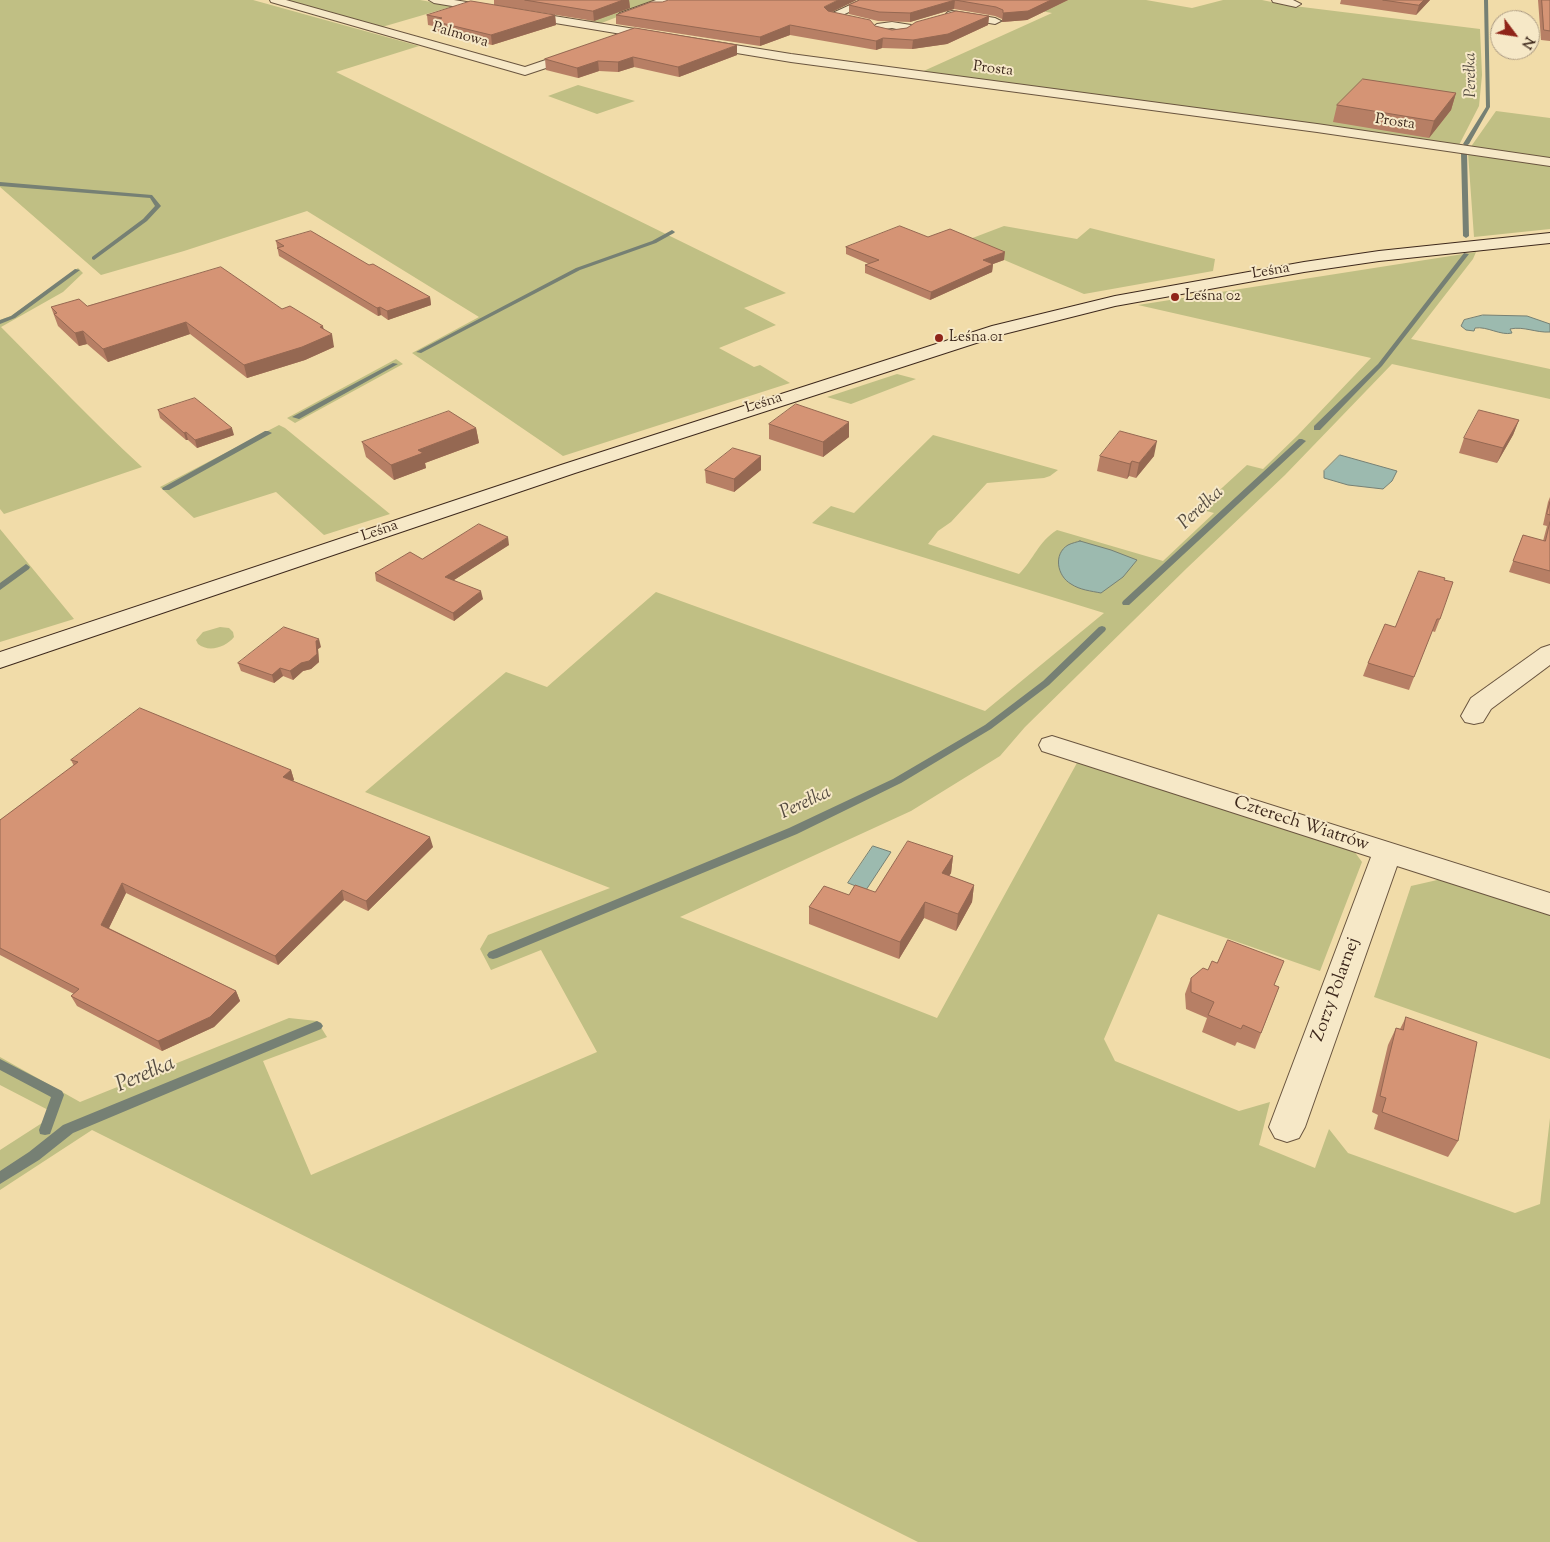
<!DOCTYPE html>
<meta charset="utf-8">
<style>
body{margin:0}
#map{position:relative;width:1550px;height:1542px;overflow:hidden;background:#f1dca9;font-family:"Sorts Mill Goudy",serif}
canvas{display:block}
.north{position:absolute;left:1490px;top:10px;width:50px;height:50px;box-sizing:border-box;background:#f6e8c7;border:1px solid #ac9b83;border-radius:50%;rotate:121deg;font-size:14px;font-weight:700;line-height:20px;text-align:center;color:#3d281c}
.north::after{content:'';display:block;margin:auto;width:18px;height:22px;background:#8f2418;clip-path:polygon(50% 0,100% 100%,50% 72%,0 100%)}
</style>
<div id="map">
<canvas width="1550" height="1542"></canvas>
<div class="north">N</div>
</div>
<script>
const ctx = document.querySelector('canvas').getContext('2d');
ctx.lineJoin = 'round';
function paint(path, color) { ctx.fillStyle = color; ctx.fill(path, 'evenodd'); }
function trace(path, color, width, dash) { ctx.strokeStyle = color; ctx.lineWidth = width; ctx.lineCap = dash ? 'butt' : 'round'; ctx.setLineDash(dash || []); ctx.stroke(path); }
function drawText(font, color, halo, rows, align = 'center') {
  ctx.font = font + ' "Sorts Mill Goudy",serif'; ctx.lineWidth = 4; ctx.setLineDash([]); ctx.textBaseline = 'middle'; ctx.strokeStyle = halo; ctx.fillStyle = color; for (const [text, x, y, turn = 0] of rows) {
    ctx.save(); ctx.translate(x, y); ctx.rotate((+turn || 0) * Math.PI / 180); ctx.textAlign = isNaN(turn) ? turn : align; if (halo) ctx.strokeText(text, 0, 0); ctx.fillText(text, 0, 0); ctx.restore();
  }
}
const green = new Path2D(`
 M0,0h253l166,46 -83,26 450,221 -42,15 32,17 -57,23 35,19 6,-2 30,18 -227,73 -151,-103 67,-36 -172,-106 -123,40 -83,24 -101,-88z
 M283,0h137l34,6 -72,21z
 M624,0h37l-62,24 -14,-2z
 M980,0h166l46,8 31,-8h39l24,5 194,24 2,46 -3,31 -20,39 -542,-71 135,-61z
 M578,85l57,16 -38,13 -49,-18z
 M1496,111l54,7v41l-80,-11z
 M1468,153l82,13v63l-76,8z
 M1004,226l73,13 13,-11 125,31 -2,12 -129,23 -122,-52z
 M1476,252l-3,7 -62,80 139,30v30l-158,-35 -107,111 -98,93 -162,159 -25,29 -89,55 -231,106 257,101 141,-257 276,90 8,11 -42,109 -162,-57 -54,125 11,22 124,50 31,-9 -11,43 56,23 14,-39 19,24 167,60 25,-9 10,-86v424h-632l-826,-412 -92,60v-40l56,-36 -56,-29v-28l80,45 209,-84 28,3 10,16 -64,24 48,114 286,-123 -56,-102 -50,20 -11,-21 8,-14 122,-47 -245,-96 141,-120 41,15 109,-95 329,119 119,-98 -292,-90 19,-17 23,7 79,-78 125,35 -8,6 -6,2 -57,5 -36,39 -13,9 -10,13 91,30c15,-15 19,-32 38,-44l106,31 51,-48 -15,-4 48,-44 16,4 35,-34 73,-77 -233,-53z
 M78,268l5,5 -20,19 -62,35c47,47 92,95 141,140l-138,47 -4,-5v-189l11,-4z
 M396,359l7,5 -108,59 -8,-5z
 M897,374l19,5 -65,25 -24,-7z
 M279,425l6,3 105,86 -66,21 -48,-43 -82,26 -34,-31z
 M0,529l74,90 -74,23z
 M220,627l9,1 4,4 1,5c-8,10 -25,16 -36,7l-2,-4 7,-8z
 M1446,878l104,33v148l-176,-62 37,-111z`);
const water = new Path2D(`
 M1483,315l44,1 23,8v8c-14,1 -26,-6 -40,-3l2,4c-11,3 -25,-7 -37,-5l-1,3 -8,-1 -5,-4 3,-6z
 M1340,455l57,16 -5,10 -9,8 -35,-4 -24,-7v-7z
 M1080,541l31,9 26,10 -14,17 -22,16c-10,-2 -21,-3 -30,-9 -14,-8 -18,-30 -3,-39 4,-2 9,-3 12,-4z
 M873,846l18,6 -25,38 -18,-7z`);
const stream = new Path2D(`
 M1484,0h4l2,107 -21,37 -3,2 -3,-2 23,-37z
 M1464,151l3,2 2,83 -3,2 -3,-2 -2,-83z
 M0,182l152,13 9,11 -14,15 -53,39 -2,-1v-2l51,-38 12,-13 -5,-8 -150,-12z
 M672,230l3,2 -1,1 -18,10 -76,27 -159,83 -5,-1 160,-84 76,-27z
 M1464,253l5,1 -87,112 -62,64h-6v-4l64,-62z
 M75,269l5,1 -65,48 -15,6v-4l11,-4z
 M393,363l5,1 -99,55 -7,-2z
 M265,431h3l4,2 -103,57h-6l-1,-2z
 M1299,439h3l4,2 -177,164h-6l-1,-2 1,-2z
 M26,564l4,3 -1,2 -29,21v-7z
 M1102,626l3,1 1,2 -1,2 -56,54 -58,44 -90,54 -104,51 -300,124 -4,1 -4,-1 -2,-3 2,-3 300,-124 104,-49 92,-54 58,-44 56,-54z
 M317,1021l4,2 2,3 -2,3 -248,104 -34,27 -39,24v-13l29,-19 34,-27z
 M0,1059l62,32 2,4 -14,39 -5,1 -5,-1 -1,-4 12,-33 -51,-27z`);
const street = new Path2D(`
 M270,0h16l239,67 56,-19 6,4 -2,3 -60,20 -254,-73z
 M429,0h25l337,54 526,70 233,34v8l-233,-34 -526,-70 -357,-59z
 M656,0h15l-1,2 -42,15h-8l-2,-2 2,-2z
 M861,0h14l-39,18h-8l-2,-2z
 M1272,0h21l8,4 -5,3 -23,-5z
 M952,11l43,7 6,3 -6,3 -47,-8 -2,-2 2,-2z
 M892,22l19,3 4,5c-11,12 -35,11 -45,-1l7,-5zM892,28l9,2 -9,1 -8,-2z
 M1550,645v20l-59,44 -8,13 -9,2 -9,-2 -4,-6 10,-18 70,-50z
 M1052,736l498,157v22l-153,-49 -92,261 -6,11 -12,4 -12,-4 -6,-11 102,-270 -329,-106 -3,-6 3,-6z`);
const secondary = new Path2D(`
 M1550,233v10l-171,18 -75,11 -189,34 -111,28 -429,139 -575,195v-16l561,-187 431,-139 123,-30 189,-34 75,-11z`);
const wall = new Path2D(`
 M494,0h135l1,8 -36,13 -100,-16z
 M860,0h208l-41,20 -25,2v-3l-7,-3 -41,-7 -44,13 -32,-1 -29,-7v-9z
 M1341,0h89l-14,15 -76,-11z
 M1538,0h12v41l-9,-1z
 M832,12l43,14 17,4 97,-14 -1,9 -41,19 -35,5 -30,-1 -6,2 -86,-15 -30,11 -144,-22v-9z
 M427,15h128l1,10 -64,20 -58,-14 -1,-5 -5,-1z
 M635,28l102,27 -58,22 -45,-10 -16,5 -19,-1 -21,7 -32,-8 -1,-11z
 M1456,93l-5,17 -22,28 -96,-16 4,-17z
 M928,237l76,23 -11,4 -1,8 -62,28 -65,-27v-8l4,-1 -23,-10v-7z
 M276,241l93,24 61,32 1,8 -43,15 -7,-5 -3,1 -99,-60z
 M87,306l195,3 42,20 10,18 -29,13 -58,18 -57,-44 -82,28 -21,-18 -8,2 -21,-20 -7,-19z
 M158,410l76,25 -37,13 -9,-8h-2l-26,-22z
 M1519,420l-6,15 -16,28 -38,-10 5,-15z
 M769,424l80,13 -26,20 -54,-18z
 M476,428l3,15 -54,20 1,5 -32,12 -28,-23 -4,-15z
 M761,456v14l-27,22 -28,-9 -1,-13z
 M1100,456h54l-18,22 -7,-2 -2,3 -30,-8z
 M1550,497v87l-41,-12 14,-37 20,6 4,-15 -4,-1 5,-23z
 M509,545l-55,35 29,19 -29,22 -78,-40 -1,-8 47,-14z
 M1444,580l-4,39 -5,13 -3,-1 -23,59 -46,-14 5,-13 27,-36z
 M321,647l-3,2 1,13 -8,7 -8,2 -10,9 -10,-4 -9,7 -33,-12 -3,-8z
 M71,760l220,10 3,10 -2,1 141,66 -65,64 -24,-11 -66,65 -152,-72 -17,35 127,63 4,10 -26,26 -52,24 -85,-45 -6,-10 3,-2 -74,-39v-135l74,-54z
 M953,856l-2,17 -2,3 25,9 -2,17 -16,29 -32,-13 -25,41 -90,-35v-17l40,-12 26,-3z
 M1208,970l66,16 5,1 -24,62 -18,-7 -2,4 -33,-14 5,-14 -21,-9 -1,-15 6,-16z
 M1406,1017l52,124 -10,16 -74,-28 4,-14 -6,-3 16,-67 8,-17 4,1z`);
const shadedWall = new Path2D(`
 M623,0h6l1,8 -36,13 -1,-10z
 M838,0h19l-33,16v-9z
 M955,0l-1,9 -44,13v-9z
 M1051,0h17l-41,20 -25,2 1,-9z
 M1424,0h6l-14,15 3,-10z
 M555,15l1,10 -64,20 -1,-10z
 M989,16l-1,9 -41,19 -35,5 1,-9z
 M790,25v10l-30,11v-9z
 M883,38l-1,10 -6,2v-9z
 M737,45v10l-58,22 -1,-10z
 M633,57l1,10 -16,5v-10z
 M598,61l1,10 -21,7 -1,-10z
 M1456,93l-5,17 -22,28 5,-17z
 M1005,252l-1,8 -22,8 1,-8z
 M993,264l-1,8 -62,28 1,-8z
 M430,297l1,8 -43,15 -1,-9z
 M380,307l1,8 -3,1 -1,-8z
 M186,322l4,12 -82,28 -5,-13z
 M323,326l2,11 7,-3 2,13 -29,13 -58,18 -3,-13z
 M83,331l4,13 -8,2 -4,-13z
 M1519,420l-6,15 -16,28 6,-15z
 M849,422v15l-26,20v-15z
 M232,428l2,7 -37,13 -2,-8z
 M476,428l3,15 -54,20 1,5 -32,12 -3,-15 27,-15z
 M186,432l2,8h-2l-2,-7z
 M1157,441l-3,15 -18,22 3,-15z
 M761,456v14l-27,22v-13z
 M1132,461l-3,15 -2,3 3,-15z
 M508,537l1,8 -63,40 -1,-8z
 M481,591l2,8 -29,22 -1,-8z
 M319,639l2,8 -3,2 1,13 -8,7 -8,2 -10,9 -3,-9 26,-30z
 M280,668l3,8 -9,7 -2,-8z
 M291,770l3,10 -8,7 -3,-10z
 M430,837l3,10 -65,64 -2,-10z
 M953,856l-2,17 -11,17 2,-17z
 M122,883l4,10 -20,41 -5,-9z
 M974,885l-2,17 -16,29 2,-17z
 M342,890l2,10 -66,65 -3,-9z
 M925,902l-1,16 -25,41 1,-17z
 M236,991l4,10 -26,26 -52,24 -4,-10z`);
const building = new Path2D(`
 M525,0h98l-30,11z
 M669,0h169l-14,7 4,4 42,9 5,6 17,4 15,-2 9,-6 40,-11 33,5 -41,18 -35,6 -30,-2 -7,3 -86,-16 -30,12 -144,-22 35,-13h11z
 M860,0h191l-23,11 -25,2v-3l-7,-3 -41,-7 -45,13 -31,-1 -30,-7z
 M1383,0h41l-5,5z
 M1542,0h8v31l-6,-1z
 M471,1l84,14 -64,20 -58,-14 9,-3 -15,-3z
 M635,28l102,17 -59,22 -45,-10 -15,5 -20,-1 -21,7 -32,-9z
 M1363,79l93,14 -22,28 -97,-16z
 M900,226l28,11 22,-8 55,23 -22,8 10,4 -62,28 -66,-27 14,-5 -33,-13z
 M311,231l58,34 4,-1 57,33 -43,14 -7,-4 -3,1 -100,-60 7,-2 -8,-5z
 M221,267l61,42 8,-3 33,20 -3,1 12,7 -30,13 -58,18 -58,-43 -83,27 -20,-18 -8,2 -21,-19 3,-1 -6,-6 28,-8 8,7z
 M195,398l37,30 -37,12 -9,-8 -2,1 -26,-23z
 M796,404l53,18 -26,20 -54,-18z
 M1479,410l40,10 -16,28 -39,-10z
 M449,411l27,17 -58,22 5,3 -32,12 -29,-23z
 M1120,431l37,10 -18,22 -7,-2 -2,3 -30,-8z
 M733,448l28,8 -27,23 -29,-9z
 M1550,502v13l-3,-1z
 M1550,522v49l-37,-10 10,-26 22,6z
 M479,524l29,13 -63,40 36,14 -28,22 -78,-40 35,-21 12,7z
 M1419,571l26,7 -1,2 9,2 -13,37h-3l-23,58 -46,-14 17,-39 10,3z
 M284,627l35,12 -3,2 1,13 -8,7 -8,2 -11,8 -10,-3 -8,7 -34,-12z
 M140,708l151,62 -8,7 147,60 -64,64 -24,-11 -67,66 -153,-73 -21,42 135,66 -26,26 -52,24 -87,-45 8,-7 -79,-41v-128l78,-58 -7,-2z
 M908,841l45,15 -11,17 32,12 -16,29 -33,-12 -25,40 -91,-35 15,-21 25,9 6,-10 20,7z
 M1228,940l56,21 -10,24 5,2 -18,46 -18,-8 -2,4 -33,-14 6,-13 -23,-10v-14l12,-10 5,2 4,-9 5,2z
 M1406,1017l71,25 -19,99 -76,-29 4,-14 -6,-2 7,-31 9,-37 7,2z`);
const markers = [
 [1175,297,5,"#8f2418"],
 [939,338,5,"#8f2418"]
];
const farStreetnames = [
 ["Palmowa",460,36,16],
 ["Prosta",993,70,7],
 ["Prosta",1395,123,8],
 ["Leśna",1271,272,-10],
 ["Leśna",764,404,-18],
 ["Leśna",380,532,-19]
];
const farPoinames = [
 ["Leśna 02",1185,297],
 ["Leśna 01",949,338]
];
const farWaternames = [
 ["Perełka",1472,75,-91]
];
const streetNames = [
 ["Czterech Wiatrów",1301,825,18],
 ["Zorzy Polarnej",1337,990,-70]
];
const waterNames = [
 ["Perełka",1202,509,-43],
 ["Perełka",806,804,-25]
];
const nearWaternames = [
 ["Perełka",146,1076,-23]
];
paint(green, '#c0bf84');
paint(water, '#9cbaaf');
trace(water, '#768074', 1);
paint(stream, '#768074');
trace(street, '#6a553f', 2);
trace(secondary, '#3d281c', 2);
paint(street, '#f6e8c7');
paint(secondary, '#f6e8c7');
paint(wall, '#b77f65');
paint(shadedWall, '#956852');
paint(building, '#d59475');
trace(building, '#956852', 1);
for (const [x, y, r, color] of markers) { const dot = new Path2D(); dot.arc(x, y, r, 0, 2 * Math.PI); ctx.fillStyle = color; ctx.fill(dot); trace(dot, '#f6e8c7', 2); }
drawText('15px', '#3d281c', '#f6e8c7', farStreetnames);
drawText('15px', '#3d281c', '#f6e8c7', farPoinames, 'left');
drawText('italic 16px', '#554c41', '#f6e8c7', farWaternames);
drawText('18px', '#3d281c', '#f6e8c7', streetNames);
drawText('italic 19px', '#554c41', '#f6e8c7', waterNames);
drawText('italic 22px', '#554c41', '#f6e8c7', nearWaternames);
</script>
